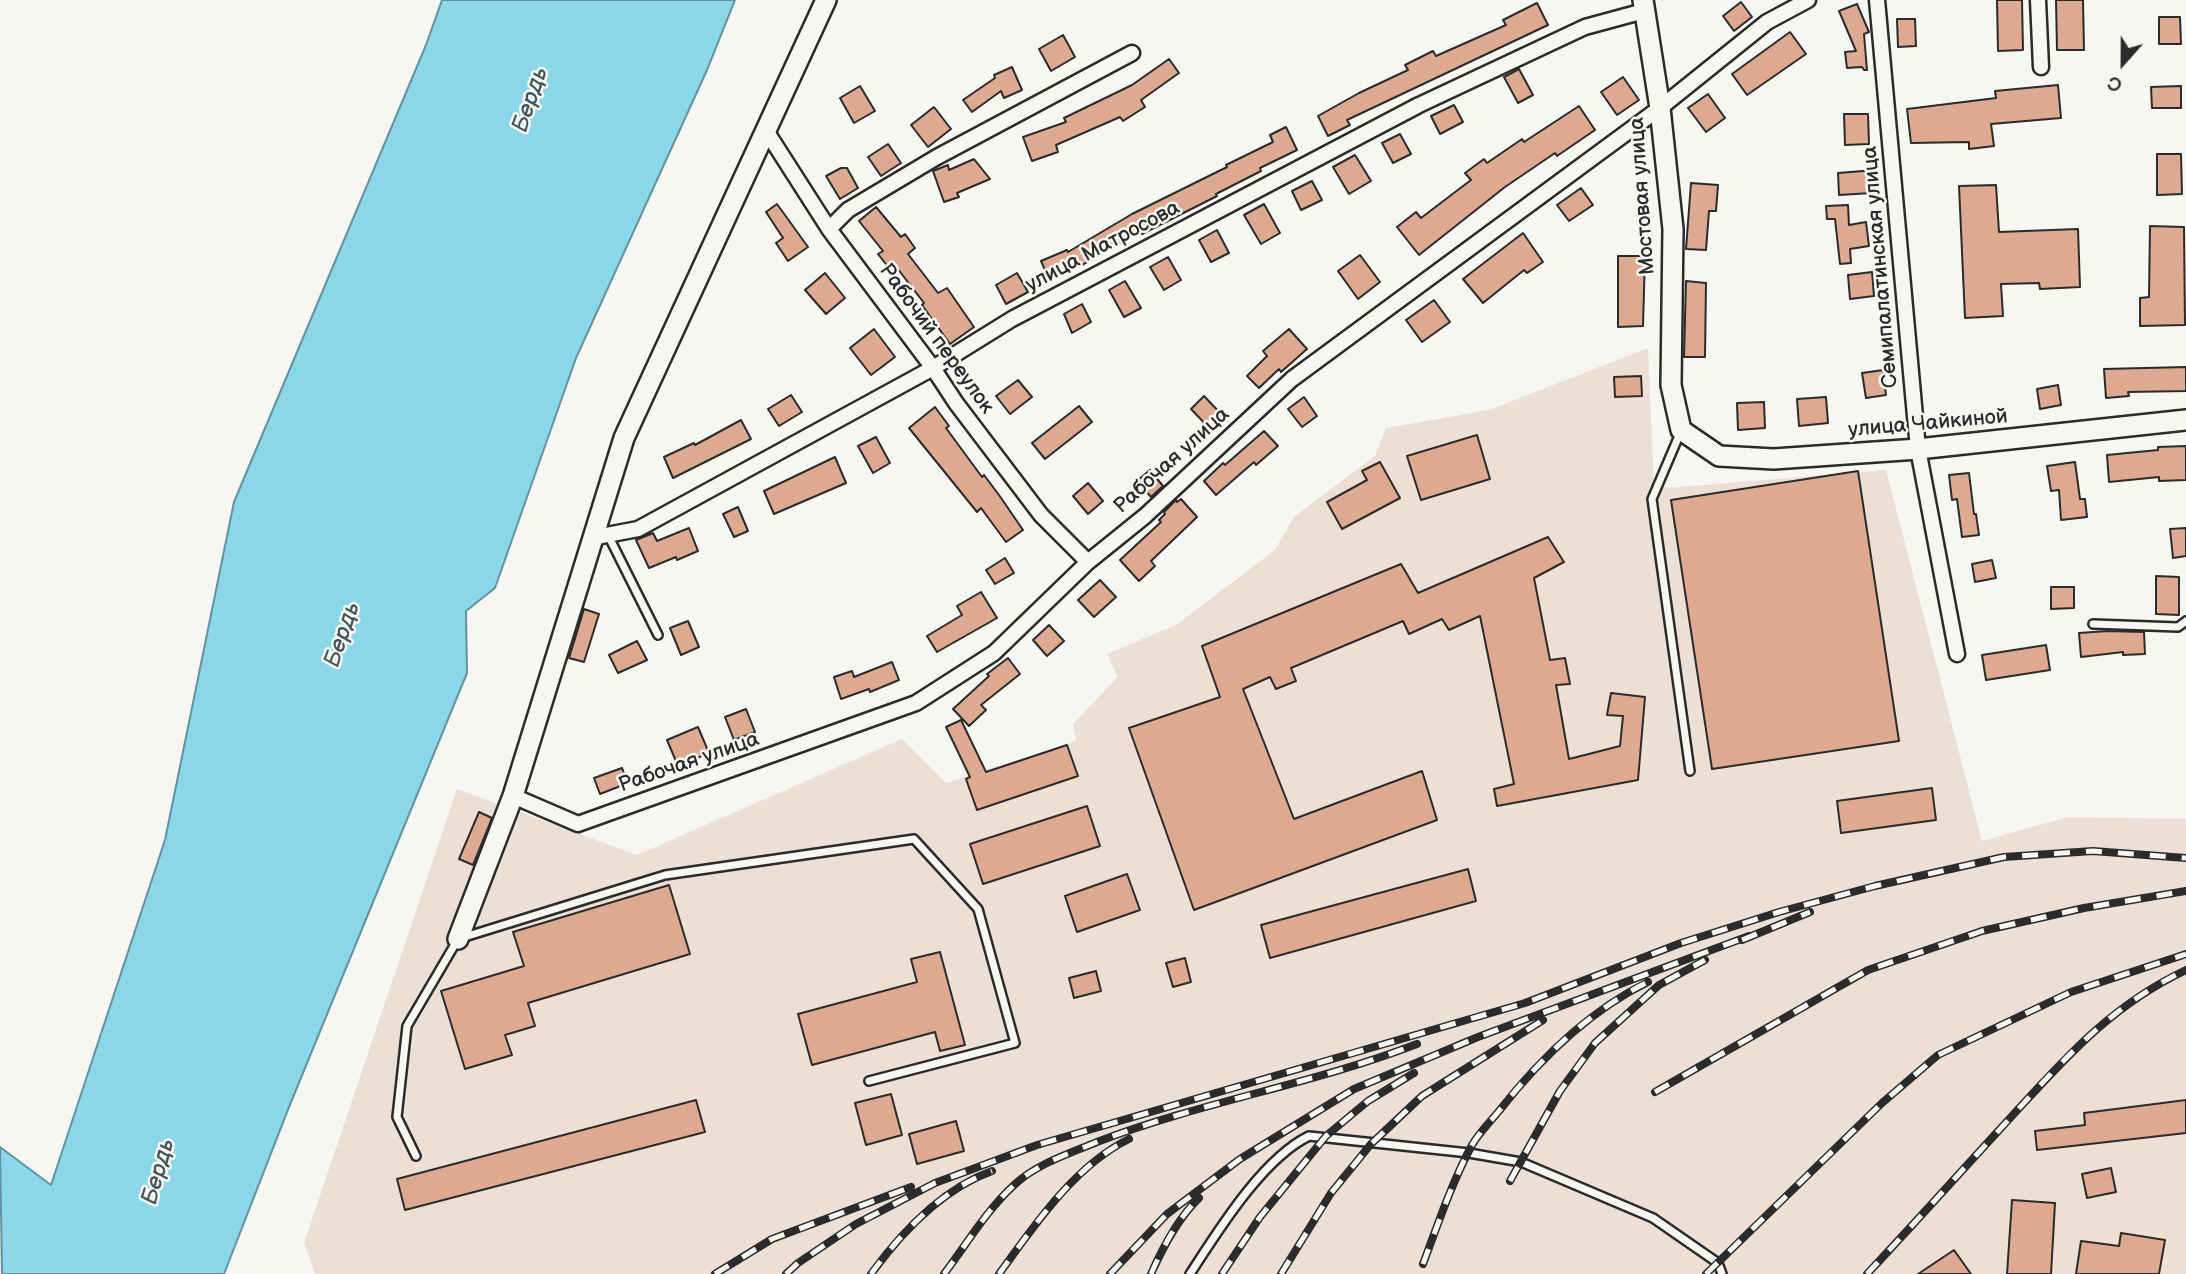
<!DOCTYPE html>
<meta charset="utf-8">
<style>
body{margin:0}
#map{position:relative;width:2186px;height:1274px;overflow:hidden;background:#f6f6f2;font-family:"Balsamiq Sans",sans-serif}
canvas{display:block}
.north{position:absolute;left:2088px;top:28px;width:70px;height:70px;-webkit-text-stroke:5px #f6f6f2;paint-order:stroke;rotate:201deg;font-size:19px;font-weight:700;line-height:28px;text-align:center;color:#2b2b2b}
.north::after{content:'';display:block;margin:auto;width:24px;height:32px;background:#2b2b2b;clip-path:polygon(50% 0,100% 100%,50% 72%,0 100%)}
</style>
<div id="map">
<canvas width="2186" height="1274"></canvas>
<div class="north">С</div>
</div>
<script>
const ctx = document.querySelector('canvas').getContext('2d');
ctx.lineJoin = 'round';
function paint(path, color) { ctx.fillStyle = color; ctx.fill(path, 'evenodd'); }
function trace(path, color, width, dash) { ctx.strokeStyle = color; ctx.lineWidth = width; ctx.lineCap = dash ? 'butt' : 'round'; ctx.setLineDash(dash || []); ctx.stroke(path); }
function drawText(font, color, halo, rows, align = 'center') {
  ctx.font = font + ' "Balsamiq Sans",sans-serif'; ctx.lineWidth = 5; ctx.setLineDash([]); ctx.textBaseline = 'middle'; ctx.strokeStyle = halo; ctx.fillStyle = color; for (const [text, x, y, turn = 0] of rows) {
    ctx.save(); ctx.translate(x, y); ctx.rotate((+turn || 0) * Math.PI / 180); ctx.textAlign = isNaN(turn) ? turn : align; if (halo) ctx.strokeText(text, 0, 0); ctx.fillText(text, 0, 0); ctx.restore();
  }
}
const built = new Path2D(`
 M1648,348l6,141 232,-19 96,371 86,-24 118,2v455h-1871l-11,-31 153,-454 180,66 265,-116 44,44 130,-42 -3,-17 45,-47 -11,-23 69,-29 99,-75 19,-33 81,-61 11,-28 103,-18z`);
const water = new Path2D(`
 M442,0h293l-28,70 -131,288 -81,230 -29,23 1,62 -178,434 -65,167h-222l-2,-127 51,38 114,-345 69,-338 192,-457z`);
const building = new Path2D(`
 M1997,0h25l1,50 -25,1z
 M2056,0h27l1,50h-27z
 M1741,2l11,15 -18,14 -11,-15z
 M1537,3l11,22 -201,95 3,5 -22,11 -10,-20 41,-23 49,-23 -3,-5 28,-14 3,5 70,-31 -3,-5z
 M1857,4l12,28 -5,2 3,36h-3l-2,-3 -15,1 -2,-16 11,-1 -17,-40z
 M2159,17h21l1,27h-22z
 M1897,19h18l1,27 -18,1z
 M1790,32l16,22 -59,41 -15,-21z
 M1063,35l12,22 -24,14 -12,-22z
 M1169,59l10,14 -38,27 4,7 -22,14 -3,-4 -64,28 2,7 -26,9 -9,-24 43,-15 -2,-4 68,-33z
 M1012,67l10,23 -18,8 -3,-7 -29,21 -9,-12 32,-22 -1,-3z
 M1519,69l14,26 -15,8 -14,-26z
 M1623,77l16,23 -22,15 -16,-23z
 M2058,85l3,33 -70,6 3,22 -25,3v-7l-58,1 -4,-34 89,-11 -1,-7z
 M860,86l15,25 -21,12 -14,-25z
 M2181,86v22h-29l-1,-21z
 M1708,94l17,24 -19,14 -18,-24z
 M1454,105l9,17 -23,12 -9,-18z
 M1579,106l16,24 -38,26 -2,-3 -50,34 -86,68 -22,-28 19,-15 5,6 50,-38 -6,-7 19,-14 3,4 35,-24 2,3z
 M934,107l17,22 -23,18 -17,-22z
 M1844,114h24l1,30 -24,1z
 M1286,127l11,23 -37,18 1,3 -45,23 1,2 -75,38 -1,-3 -57,33 -35,15 -8,-18 26,-11 1,2 64,-38 95,-47 -1,-2 47,-23 -3,-7z
 M1400,134l11,20 -18,9 -11,-20z
 M888,144l13,19 -20,13 -13,-19z
 M2157,154h24l1,40 -25,1z
 M1355,155l16,26 -22,13 -16,-27z
 M974,159l16,20 -33,14 2,4 -15,5 -11,-31 15,-6 1,5z
 M841,168h6l11,20 -18,11 -14,-23z
 M1863,171h7l2,22 -33,2 -1,-22z
 M1312,181l10,19 -21,10 -9,-19z
 M1691,183l27,2 -2,26h-7l-3,39 -20,-1z
 M1996,185l3,47 79,-3 2,58 -40,2 -1,-6 -38,1 2,32 -38,2 -6,-132z
 M1581,188l12,17 -24,16 -12,-16z
 M777,204l31,43 -20,14 -12,-18 7,-5 -17,-26z
 M1264,204l16,29 -19,11 -17,-29z
 M1848,205l1,20 17,-3 3,24 -19,3 1,14 -11,1 -5,-45h-8l-1,-13z
 M876,207l25,30 4,-3 10,14 -7,6 30,39 9,-5 27,39 -24,17 -28,-39 2,-2 -30,-39 -5,4 -11,-14 5,-3 -24,-30z
 M2150,226l34,1 1,98 -45,1v-28l9,-1z
 M1217,230l12,23 -18,9 -12,-22z
 M1523,233l20,29 -16,11 -3,-3 -41,33 -20,-24z
 M1360,255l20,27 -22,17 -20,-28z
 M1618,256h27l-2,70 -25,1z
 M1168,257l13,23 -17,10 -14,-23z
 M1872,272l2,24 -24,3 -2,-24z
 M825,273l20,25 -19,16 -21,-24z
 M1017,273l11,19 -22,12 -10,-19z
 M1125,281l16,27 -17,9 -15,-27z
 M1686,281l20,2 -1,74h-21z
 M1434,300l16,22 -28,20 -16,-22z
 M1082,304l9,18 -19,11 -8,-19z
 M874,329l21,28 -24,18 -21,-27z
 M1289,329l18,20 -26,23 -2,-3 -20,19 -12,-12 20,-20 -4,-5z
 M2186,367v24l-58,1 1,4 -23,2 -2,-29z
 M1883,370l3,25 -20,3 -4,-25z
 M1641,376l1,20 -27,1 -1,-20z
 M1018,380l14,17 -22,17 -14,-18z
 M2058,385l3,20 -21,4 -3,-20z
 M791,395l11,17 -23,14 -11,-17z
 M1204,396l20,21 -13,13 -20,-21z
 M1304,397l13,19 -15,11 -14,-18z
 M1826,397l2,26 -29,3 -2,-27z
 M1764,402l1,26 -27,2 -1,-27z
 M1079,406l13,16 -47,37 -13,-16z
 M935,407l14,19 -3,2 36,49 2,-2 15,20 24,35 -17,12 -25,-34 -4,4 -68,-84z
 M741,420l10,19 -78,39 -9,-21 30,-14 1,2z
 M1264,431l14,15 -22,19 -2,-3 -38,33 -12,-14 19,-18 2,2z
 M1477,435l13,44 -69,21 -14,-44z
 M876,437l14,26 -17,10 -15,-27z
 M2186,446v34l-27,1v-4l-50,5 -2,-27 51,-5v-3z
 M835,457l11,26 -72,31 -10,-23z
 M1380,462l20,36 -58,31 -15,-27 40,-22 -5,-9z
 M2075,462l5,37h5l2,18 -26,3 -2,-30 -8,1 -4,-25z
 M1150,470l13,16 -12,11 -14,-16z
 M1858,471l41,270 -187,28 -41,-269z
 M1969,473l5,41h2l3,21 -17,2 -5,-38 -5,1 -3,-25z
 M1088,483l15,18 -15,13 -15,-18z
 M1181,499l16,18 -46,44 4,5 -16,15 -19,-21 41,-38 -2,-2 6,-6 -1,-2 12,-12 1,2z
 M738,507l10,24 -14,6 -11,-23z
 M689,528l9,23 -21,9 -1,-3 -27,11 -13,-28 17,-7 4,8z
 M2186,528v28l-13,2 -3,-29z
 M1548,537l16,25 -30,16 16,82 15,-2 5,26 -14,1 13,74 51,-13 3,-30 -16,-1 4,-22 34,4 -7,83 -141,26 -3,-17 20,-5 -34,-168 -31,14 -7,-11 -33,15 -6,-13 -112,47 5,13 -20,8 -6,-12 -27,12 51,130 128,-48 15,49 -243,90 -65,-182 91,-31 -18,-51 199,-82 17,29z
 M1005,558l9,15 -19,11 -9,-14z
 M1992,560l4,18 -21,4 -3,-18z
 M2156,576l23,1v38l-23,-1z
 M1100,580l16,17 -22,20 -16,-17z
 M2051,587h23v21l-23,1z
 M981,592l16,26 -60,34 -10,-16 35,-21 -5,-9z
 M584,609l15,5 -15,48 -15,-4z
 M688,621l11,26 -18,8 -11,-27z
 M1049,625l15,16 -17,15 -14,-16z
 M2108,631l36,1 1,22 -22,1v-3l-42,5 -2,-24z
 M637,641l10,19 -29,13 -9,-18z
 M2046,645l4,25 -64,10 -4,-25z
 M1008,658l12,16 -39,31 5,5 -17,16 -16,-17 36,-33 -2,-2z
 M892,662l7,18 -29,12 -1,-3 -28,10 -7,-22 18,-6 2,6z
 M746,709l9,23 -21,8 -9,-23z
 M961,720l25,52 81,-27 11,31 -101,34 -11,-31 4,-2 -24,-50z
 M698,727l11,26 -31,13 -11,-26z
 M622,768l6,15 -28,11 -6,-16z
 M1932,788l4,32 -95,13 -4,-32z
 M1087,806l13,40 -117,38 -13,-40z
 M479,812l13,6 -19,47 -14,-6z
 M1468,869l8,32 -206,57 -9,-33z
 M1127,874l13,36 -63,22 -12,-36z
 M669,885l21,69 -162,49 7,23 -30,9 7,20 -47,14 -24,-78 83,-25 -11,-34z
 M940,952l25,93 -25,6 -5,-19 -123,33 -14,-51 119,-32 -6,-23z
 M1185,958l6,24 -18,5 -7,-24z
 M1096,971l5,20 -27,7 -5,-20z
 M891,1094l11,41 -36,10 -11,-42z
 M696,1100l9,32 -300,78 -8,-31z
 M2186,1100v33l-149,17 -2,-19 50,-6 -1,-12z
 M956,1121l8,30 -47,13 -8,-30z
 M2111,1168l5,24 -29,6 -5,-24z
 M2012,1200l43,3 -4,71h-44z
 M2121,1233l44,7 -6,34h-83l5,-33 38,5z
 M1954,1250l17,24h-53z`);
const lane = new Path2D(`
 M1681,431l-29,68 38,272
 M608,535l50,100
 M2093,624l85,3 8,-6
 M416,1156l-19,-39 10,-91 51,-87 207,-64 249,-36 64,70 37,134 -146,38
 M1190,1274c28,-43 72,-115 119,-138l160,17 52,9 132,56 65,45 4,11`);
const street = new Path2D(`
 M1877,0l41,449 39,205
 M2038,0l3,67
 M765,129l64,100 104,139 23,35 85,112 47,47
 M829,229l19,-19 89,-53 195,-104
 M591,538l47,-9 295,-161 79,-49 407,-214 166,-78 59,-16
 M513,796l65,28 338,-121 78,-50 94,-91 57,-46 147,-137 368,-271 107,-86 41,-22`);
const secondary = new Path2D(`
 M1643,0l17,108 13,121 -2,156 10,45 38,26 55,3 144,-10 268,-29
 M458,939l55,-143 111,-358 202,-438`);
const rail = new Path2D(`
 M1742,940l68,-28
 M1655,1092l213,-122 114,-39 102,-23 102,-17
 M1510,1181l50,-90 35,-48 64,-58 46,-25
 M1423,1264c15,-40 29,-82 49,-119 7,-12 18,-23 27,-34 40,-51 90,-100 149,-129
 M715,1274l57,-35 139,-52
 M786,1274l12,-11 58,-39 79,-41 102,-38 488,-142 156,-60 98,-31 96,-26 129,-29 89,-6 93,7
 M871,1274c30,-41 71,-85 121,-103
 M944,1274c22,-29 42,-63 69,-88 23,-22 55,-32 84,-44 104,-40 216,-58 320,-98
 M999,1274c35,-48 75,-108 130,-135
 M1110,1274l57,-60 73,-55 114,-70 124,-52 271,-101
 M1151,1274c12,-27 27,-56 48,-76
 M1222,1274l38,-57 66,-81 42,-35 46,-28
 M1281,1274l50,-81 40,-49 51,-48 121,-76
 M1706,1274l176,-171 56,-48 133,-63 115,-38
 M1867,1274c45,-48 89,-97 134,-146 58,-63 106,-121 185,-158`);
const streetNames = [
 ["Мостовая улица",1643,196,-94],
 ["улица Матросова",1103,247,-28],
 ["Семипалатинская улица",1881,267,-95],
 ["Рабочий переулок",936,339,54],
 ["улица Чайкиной",1928,424,-5],
 ["Рабочая улица",1172,461,-42],
 ["Рабочая улица",689,763,-19]
];
const waterNames = [
 ["Бердь",531,100,-71],
 ["Бердь",343,635,-71],
 ["Бердь",159,1172,-74]
];
paint(built, '#eedfd5');
paint(water, '#8ad7e9');
trace(water, '#64929d', 2);
paint(building, '#dda991');
trace(building, '#2b2b2b', 2);
trace(lane, '#2b2b2b', 12);
trace(street, '#2b2b2b', 19);
trace(secondary, '#2b2b2b', 24);
trace(lane, '#f6f6f2', 7);
trace(street, '#f6f6f2', 14);
trace(secondary, '#f6f6f2', 19);
trace(rail, '#2b2b2b', 8);
trace(rail, '#f6f6f2', 5, [16]);
drawText('21px', '#2b2b2b', '#f6f6f2', streetNames);
drawText('italic 23px', '#43565a', '#f6f6f2', waterNames);
</script>
